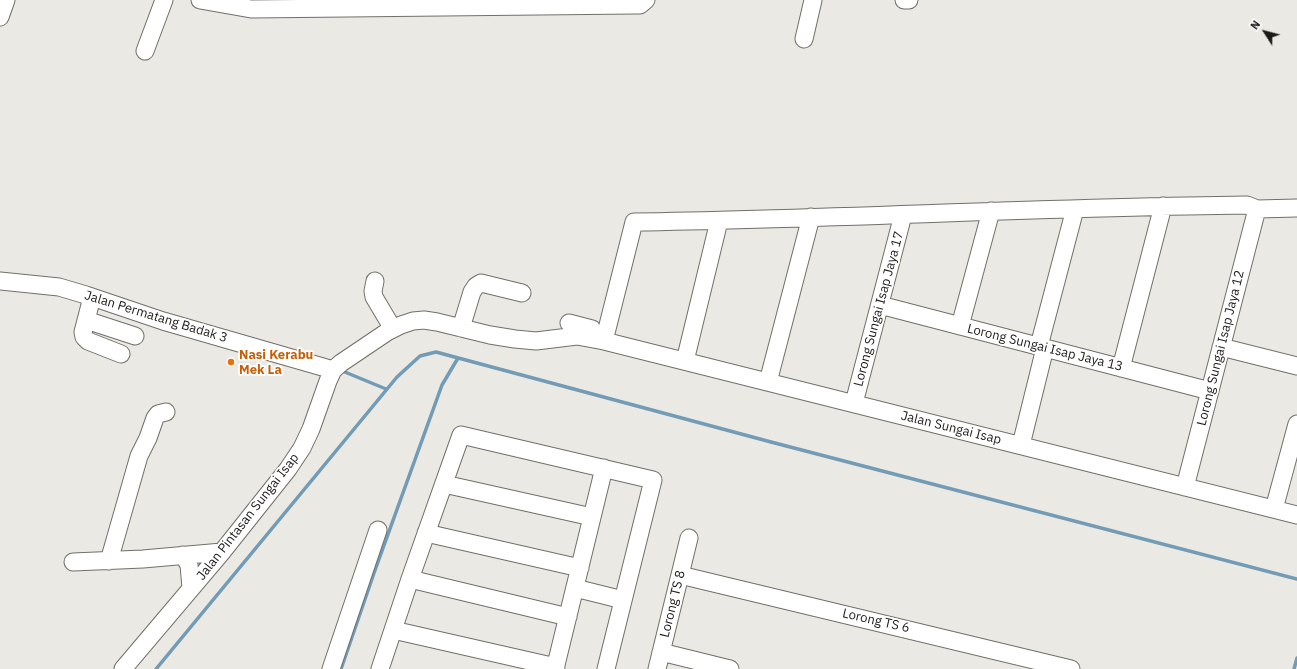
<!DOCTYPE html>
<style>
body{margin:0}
#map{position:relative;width:1297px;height:669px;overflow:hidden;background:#ebe9e3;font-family:"IBM Plex Sans",sans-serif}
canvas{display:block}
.north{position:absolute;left:1245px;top:12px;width:40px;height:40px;-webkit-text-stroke:3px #fff;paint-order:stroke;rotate:306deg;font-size:11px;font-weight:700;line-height:16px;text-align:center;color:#1c1b1a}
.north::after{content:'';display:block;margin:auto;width:14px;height:18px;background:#1c1b1a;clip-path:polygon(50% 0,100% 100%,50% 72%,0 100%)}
</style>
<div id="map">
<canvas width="1297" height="669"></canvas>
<div class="north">N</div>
</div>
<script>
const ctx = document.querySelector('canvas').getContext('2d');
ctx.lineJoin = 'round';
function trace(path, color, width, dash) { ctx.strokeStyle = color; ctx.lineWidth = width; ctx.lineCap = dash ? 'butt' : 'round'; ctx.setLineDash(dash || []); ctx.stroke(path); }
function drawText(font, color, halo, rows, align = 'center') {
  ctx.font = font + ' "IBM Plex Sans",sans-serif'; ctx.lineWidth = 3.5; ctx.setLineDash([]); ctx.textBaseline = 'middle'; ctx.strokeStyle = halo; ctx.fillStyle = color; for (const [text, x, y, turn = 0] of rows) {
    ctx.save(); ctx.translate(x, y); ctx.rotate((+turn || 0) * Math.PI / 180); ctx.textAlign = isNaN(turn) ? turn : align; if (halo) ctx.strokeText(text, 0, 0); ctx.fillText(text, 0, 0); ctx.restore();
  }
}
const stream = new Path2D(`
 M340,370l46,19
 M156,669l241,-292 23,-21 16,-4 335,90 526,137
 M341,669l33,-96 68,-188 16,-27
 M1294,669l3,-11`);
const minor = new Path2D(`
 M200,0l51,9 384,-4h5l6,-5
 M904,0h5
 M0,17l6,-17
 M804,39l9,-39
 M145,51l19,-51
 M0,281l59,6 27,8 77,26 170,49
 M375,281l-2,10 1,6 19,32
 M92,297l-9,35 1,5 4,4 33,13
 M880,305l330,86
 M86,320l49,16
 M569,323l23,6 2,4
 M960,326l31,-115
 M461,328l11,-36 4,-6 5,-3 41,10
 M604,341l30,-119c205,-3 409,-15 613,-17l10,4 40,-1
 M1039,346l36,-137
 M1221,347l76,19
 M685,361l34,-140
 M1121,368l42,-162
 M768,382l43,-165
 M854,403l49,-188
 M1021,445l24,-97
 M444,484l148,33
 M1185,487l72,-278
 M1274,509l23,-85
 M426,533l154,35
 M183,555l6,10 2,23
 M109,561l30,-105 9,-18 7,-20 3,-4 8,-2
 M73,562l70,-3 79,-7
 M680,575l391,94
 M410,579l158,38
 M575,588l48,12
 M393,630l163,37
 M661,652l69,17
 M123,669l99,-117 66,-83 14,-21 9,-19 17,-48 5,-11 8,-7 46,-31 14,-7 12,-4 11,-1 13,2 53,13 25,4 21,2 41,-5 27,5 693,174
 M331,669l47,-139
 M380,669l30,-90 51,-144 192,45 -47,189
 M555,669l49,-201
 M657,669l32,-131`);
const markers = [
 [231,362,4,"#e8710a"]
];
const streetNames = [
 ["Lorong Sungai Isap Jaya 17",879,309,-75],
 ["Jalan Permatang Badak 3",156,317,17],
 ["Lorong Sungai Isap Jaya 13",1045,348,14],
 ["Lorong Sungai Isap Jaya 12",1221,348,-76],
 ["Jalan Sungai Isap",951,428,14],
 ["Jalan Pintasan Sungai Isap",248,517,-52],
 ["Lorong TS 8",673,604,-76],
 ["Lorong TS 6",876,621,13]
];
const foodNames = [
 ["Nasi Kerabu",239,355],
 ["Mek La",239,370]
];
trace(stream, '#729bb5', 3.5);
trace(minor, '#716f6a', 19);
trace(minor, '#fff', 17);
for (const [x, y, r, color] of markers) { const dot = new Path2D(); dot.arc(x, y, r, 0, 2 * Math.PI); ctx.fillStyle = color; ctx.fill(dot); trace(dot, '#fff', 1.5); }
drawText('13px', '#1c1b1a', '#fff', streetNames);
drawText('bold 13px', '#c56008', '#fff', foodNames, 'left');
</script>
